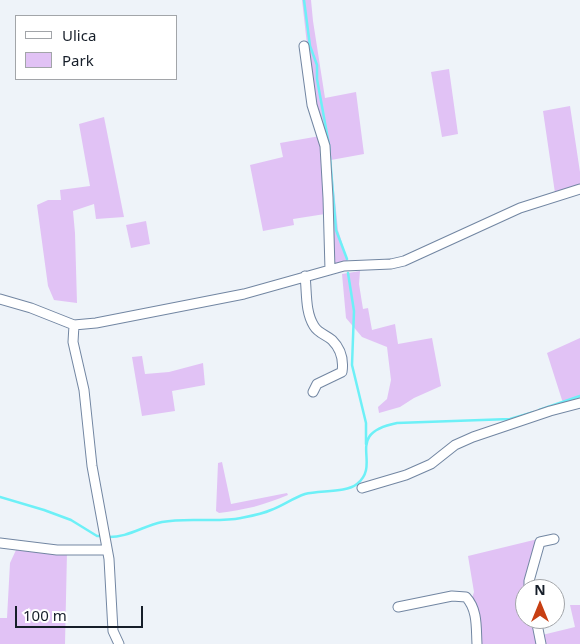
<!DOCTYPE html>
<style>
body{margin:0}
#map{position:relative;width:580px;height:644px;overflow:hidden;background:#eef3f9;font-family:"Noto Sans",sans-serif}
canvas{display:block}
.legend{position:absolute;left:15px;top:15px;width:162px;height:65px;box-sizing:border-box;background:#fff;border:1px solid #a2a5a9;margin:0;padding:6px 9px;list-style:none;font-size:15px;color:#161e29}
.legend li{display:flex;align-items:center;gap:10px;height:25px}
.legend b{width:25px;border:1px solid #a2a5a9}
.north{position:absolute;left:515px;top:579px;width:50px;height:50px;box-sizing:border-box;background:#fff;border:1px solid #a2a5a9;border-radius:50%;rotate:0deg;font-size:14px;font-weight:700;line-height:20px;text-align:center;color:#161e29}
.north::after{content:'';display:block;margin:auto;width:18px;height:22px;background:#c73f13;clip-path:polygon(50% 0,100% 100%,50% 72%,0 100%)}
.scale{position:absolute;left:15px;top:606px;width:128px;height:22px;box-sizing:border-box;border:2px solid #161e29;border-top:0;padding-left:6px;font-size:15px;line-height:18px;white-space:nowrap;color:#161e29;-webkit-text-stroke:4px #fff;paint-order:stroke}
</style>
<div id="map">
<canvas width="580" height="644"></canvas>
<ul class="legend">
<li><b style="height:6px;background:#fff"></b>Ulica</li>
<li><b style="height:14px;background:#e1c2f5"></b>Park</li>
</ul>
<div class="north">N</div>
<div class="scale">100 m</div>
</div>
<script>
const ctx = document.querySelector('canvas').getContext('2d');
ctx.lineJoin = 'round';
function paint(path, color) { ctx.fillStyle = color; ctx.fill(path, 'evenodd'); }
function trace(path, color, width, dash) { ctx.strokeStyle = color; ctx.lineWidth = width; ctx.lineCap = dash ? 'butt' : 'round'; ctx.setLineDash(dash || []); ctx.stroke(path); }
const green = new Path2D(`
 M302,0h9l2,21 12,77 31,-6 8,62 -33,6 7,70 10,32 -13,2 -4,-3 -3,-111 -14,-43z
 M449,69l9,65 -16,3 -11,-65z
 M570,106l10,66v13l-25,8 -12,-82z
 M104,117l20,100 -28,2 -2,-15 -21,7 2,22 2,70 -23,-3 -6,-14 -11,-81 11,-5h13l-1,-10 30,-4 -11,-62z
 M320,136l5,78 -32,5 1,6 -31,6 -13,-66 33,-8 -3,-14z
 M146,221l4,23 -19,4 -5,-23z
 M360,271l-1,13 4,25 5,-1 4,22 23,-6 3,20 34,-6 9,48 -27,12 -14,9 -21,6 -1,-6 9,-8 4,-19 -4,-33 -25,-10 -16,-19 -4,-44z
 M580,338v63l-15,3 -3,-4 -15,-47z
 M142,356l3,18 24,-2 34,-9 2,22 -33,6 3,20 -33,5 -10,-59z
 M222,462l9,42 56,-11 1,2c-24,10 -43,15 -69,18l-3,-2 2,-48z
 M538,539l-13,50v30h9l4,17 37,-9 -5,-22h10v39h-100l-8,-46 2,-6 -6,-36z
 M16,550l51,2 -2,92h-65v-26h7l3,-55z`);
const stream = new Path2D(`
 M304,0l6,46 7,19v14l12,66 7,85 11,29
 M348,273l6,38 -2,54 14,58v21
 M539,410l41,-14
 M0,497l44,13 27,10 26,16h5
 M107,537c20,1 36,-11 55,-15 26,-5 54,1 79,-4 10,-2 21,-4 30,-8 11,-4 22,-12 34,-16 14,-4 41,-1 52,-10 26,-21 -15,-50 40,-61l113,-4 24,-7`);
const minor = new Path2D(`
 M304,46l8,59 13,41 3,52 2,72
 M305,276c2,16 0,36 9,50 4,7 12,9 18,14 9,9 12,19 10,32l-25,12 -4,8
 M0,299l31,9 43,17 22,-2 148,-29 100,-28 47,-2 13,-3 116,-53 60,-19
 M74,325l-1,17 11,48 8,76 17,93 4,72 6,13
 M362,488l44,-13 25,-11 24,-19 18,-8 77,-26 30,-8
 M0,543l57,7h50
 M529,589v-8l11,-39 14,-3
 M398,607l54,-11 14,1c12,13 10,31 11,47
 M536,619l5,25`);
paint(green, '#e1c2f5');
trace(stream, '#6df0f7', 2.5);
trace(minor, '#7286a2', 11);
trace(minor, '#fff', 9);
</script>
